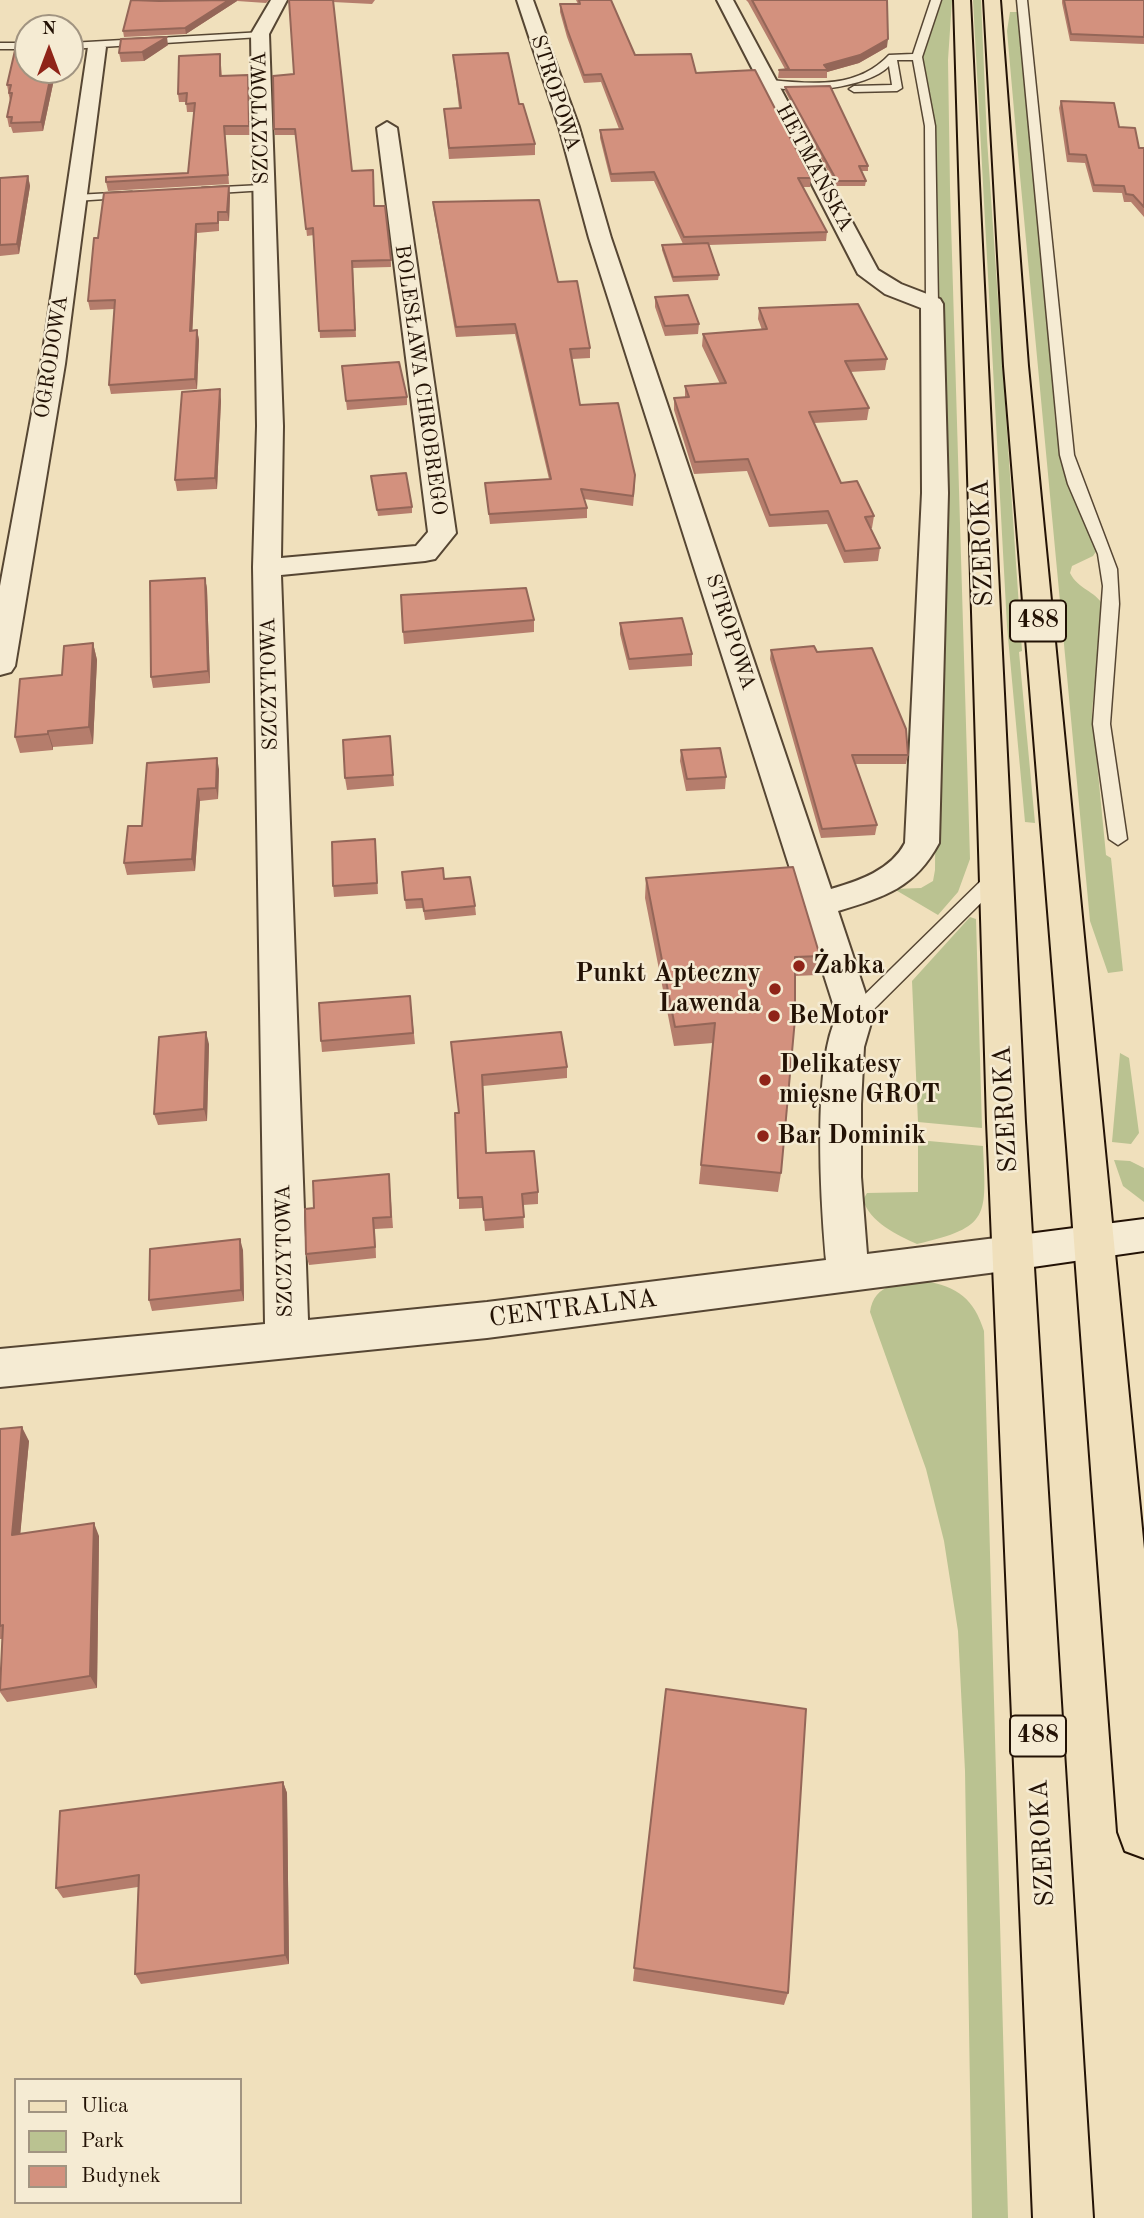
<!DOCTYPE html>
<meta charset="utf-8">
<style>
body{margin:0}
#map{position:relative;width:1144px;height:2218px;overflow:hidden;background:#f0e0bc;font-family:"Old Standard TT",serif}
canvas{display:block}
.legend{position:absolute;left:14px;top:2078px;width:228px;height:126px;box-sizing:border-box;background:#f5ebd3;border:2px solid #a19481;margin:0;padding:9px 12px;list-style:none;font-size:21px;color:#231205}
.legend li{display:flex;align-items:center;gap:14px;height:35px}
.legend b{width:35px;border:2px solid #a19481}
.north{position:absolute;left:14px;top:14px;width:70px;height:70px;box-sizing:border-box;background:#f5ebd3;border:2px solid #a19481;border-radius:50%;rotate:0deg;font-size:19px;font-weight:700;line-height:28px;text-align:center;color:#231205}
.north::after{content:'';display:block;margin:auto;width:24px;height:32px;background:#8f2418;clip-path:polygon(50% 0,100% 100%,50% 72%,0 100%)}
</style>
<div id="map">
<canvas width="1144" height="2218"></canvas>
<ul class="legend">
<li><b style="height:9px;background:#f0e0bc"></b>Ulica</li>
<li><b style="height:19px;background:#bac291"></b>Park</li>
<li><b style="height:19px;background:#d3917e"></b>Budynek</li>
</ul>
<div class="north">N</div>
</div>
<script>
const ctx = document.querySelector('canvas').getContext('2d');
ctx.lineJoin = 'round';
function paint(path, color) { ctx.fillStyle = color; ctx.fill(path, 'evenodd'); }
function trace(path, color, width, dash) { ctx.strokeStyle = color; ctx.lineWidth = width; ctx.lineCap = dash ? 'butt' : 'round'; ctx.setLineDash(dash || []); ctx.stroke(path); }
function drawText(font, color, halo, rows, align = 'center') {
  ctx.font = font + ' "Old Standard TT",serif'; ctx.lineWidth = 5; ctx.setLineDash([]); ctx.textBaseline = 'middle'; ctx.strokeStyle = halo; ctx.fillStyle = color; for (const [text, x, y, turn = 0] of rows) {
    ctx.save(); ctx.translate(x, y); ctx.rotate((+turn || 0) * Math.PI / 180); ctx.textAlign = isNaN(turn) ? turn : align; if (halo) ctx.strokeText(text, 0, 0); ctx.fillText(text, 0, 0); ctx.restore();
  }
}
const green = new Path2D(`
 M941,0h11l-4,60 2,128 20,671 -12,33 -20,23 -44,-26 27,-1 12,-7 2,-11 4,-512 -5,-236 -12,-65z
 M973,0h8l6,139 35,512 -3,1 16,171 -10,-1 -18,-196z
 M1010,12h8l34,352 3,56 8,50 34,80 -4,6 -21,10 -2,7c8,16 25,18 33,32l-11,106 14,144 5,3 12,113 -15,2 -18,-52 -73,-777 -10,-113z
 M970,917l6,2 6,209 -64,-6 -6,-141z
 M1120,1053l9,5 10,75 -8,11 -19,-2z
 M918,1140l65,6c3,70 8,81 -66,98 -20,-9 -47,-22 -54,-44l4,-7 51,-1z
 M1114,1160l16,1 14,7v34l-21,-16z
 M925,1281c33,6 49,18 59,50l24,887h-36l-7,-447 -7,-140 -14,-90 -18,-72 -56,-157c4,-29 30,-29 55,-31z`);
const lane = new Path2D(`
 M931,0h10l-19,57 13,69 3,178 -6,4 -6,-4 -1,-178 -12,-66h-16l5,28 -5,3 -43,1 -5,-3 5,-3 38,-1 -3,-19c-20,22 -100,32 -124,17l5,-3c43,4 87,9 119,-25l24,-1z
 M1017,0h10l47,455 43,114 2,35 -9,120 17,115 -9,6 -9,-6 -16,-115 10,-138 -5,-32 -30,-70 -8,-29z
 M263,32l-3,5 -190,12v-6z
 M0,43h28v6h-28z
 M262,185l6,3 -2,2 -64,4 -6,-3 6,-3z
 M132,192l6,3 -2,2 -61,4 -6,-3 6,-3z
 M996,871l9,6 -2,4 -141,140h-14l-3,-5 3,-5 141,-138z`);
const street = new Path2D(`
 M271,0h16l-18,34 14,392 -2,132 135,-12 12,-14 -51,-404 10,-6 10,6 59,405 -21,26 -10,2 -144,14 27,745 179,-18 339,-42c-5,-57 -14,-195 11,-244l-248,-778 -30,-111 -42,-127h16l46,127 32,111 220,651c28,-8 60,-19 74,-46l17,-350 -1,-185 -36,-14 -27,-20 -141,-274h16l145,270 23,14 39,15 3,5 5,189 -9,350c-24,45 -55,54 -101,68l35,105 -9,31 -3,57v73l6,77 145,-18 15,5 6,12 -6,12 -15,5 -525,68 -487,49v-38l265,-25 -12,-757 4,-141 -6,-392z
 M97,42l9,5 -41,317 -50,302 -4,6 -11,3v-89l41,-222 47,-317z`);
const secondary = new Path2D(`
 M1144,1219v32l-132,19 -15,-5 -6,-12 6,-12 15,-5z`);
const primary = new Path2D(`
 M954,0h16l55,1122 68,1096h-60l-46,-1096z
 M984,0h16l28,366 116,1183v309l-19,-7 -7,-19 -51,-685 -63,-781z`);
const wall = new Path2D(`
 M160,0h109l-3,3 -29,-2 -51,33 -62,3 -1,-6z
 M289,0h86l-3,4 -39,-2 19,169 22,35h11l6,57v4l-38,1 3,69 -36,1 -6,-103 -7,1 -11,-101h-21l-1,-6 20,-55z
 M576,0h35l24,55 61,18 115,105 -1,9h-7l24,45 -1,9 -117,4 10,30 -1,5 -45,2 -11,-32v-5l21,-1 -29,-63 -43,1 -11,-44v-8l19,-1 -18,-47 -17,1 -17,-46 -7,-25v-8h18z
 M746,0h141v47l-28,16 -32,9v6h-49l1,-8 6,-1 -37,-67z
 M1062,0h82v44l-74,-3 -8,-38z
 M168,45l-24,16 -23,1 -2,-9z
 M220,54l2,22 27,8 1,51h-25l4,49 -121,7 -2,-9 82,-9 6,-61h-7l-1,-10h-7l-1,-8z
 M453,55l66,49 16,40v11l-86,4 -5,-50 15,-1z
 M28,70h28l-13,61 -30,2 -2,-6h-2l-2,-10 3,-16 -3,-16z
 M785,87l83,79v5h-7l5,10 -1,5h-29l-51,-95z
 M1061,101l58,26 20,21h5v69l-13,-15h-7l-2,-9 -29,-1 -8,-29 -18,-1 -8,-54z
 M28,176l2,10 -11,68 -19,2v-78z
 M230,195l-1,26h-10v10l-22,2 -5,98 5,-1 2,10 -2,49 -86,5 -2,-9 6,-76 -25,1 -2,-9 10,-63z
 M433,202l125,80 32,66v10l-18,1 8,46 55,80 -2,21 -49,-7 3,9v10l-97,6 -5,-41 64,-4 -34,-145 -59,3 -22,-125z
 M655,297l44,27 -1,10 -33,2 -10,-29z
 M759,308l128,51 -2,11 -35,2 19,36 -2,12 -53,3 27,60 33,33 -2,12h-2l10,20 -2,13 -34,2 -17,-39 -58,3 -22,-56 -53,3 -20,-64v-12h11v-12l35,-2 -18,-38 1,-12 59,-4 -4,-11z
 M342,366l65,31v8l-60,5z
 M221,400l-4,89 -40,2 -2,-11z
 M371,476l41,31v6l-34,3z
 M205,578l2,11 3,94 -57,5 -2,-11z
 M534,620v12l-130,12 -1,-12z
 M620,623l72,31v12l-63,4 -9,-36z
 M93,643l4,17 -4,84 -40,3v3l-33,3 -5,-16 47,-62z
 M771,650l46,2 91,103 -2,9h-51l22,61 -2,10 -54,3 -51,-179z
 M390,736l4,50 -47,4 -2,-12z
 M681,750l45,27 -1,12 -39,2 -6,-30z
 M219,769l-1,30 -18,2 -5,70 -68,4 -3,-12 18,-37z
 M376,850l2,44 -44,3 -1,-11z
 M402,872l42,7 31,27 1,9 -51,5 -2,-12 -17,1z
 M646,878l174,78 -3,19 -22,1 -14,197 -3,19 -79,-8 14,-141 -39,3 -29,-148z
 M410,996l5,48 -93,8 -1,-11z
 M209,1044l-2,77 -49,4 -4,-11z
 M452,1053l115,14v11l-84,8 3,67 52,39v12l-15,1 1,23 -39,3 -2,-23 -24,1v-96z
 M389,1174l4,54 -18,1 1,29 -67,7 -3,-11 8,-46z
 M243,1250l1,51 -92,10 -3,-11z
 M0,1429l29,12 -9,93 79,2 -2,152 -90,14 -7,-10 2,-53h-2z
 M666,1689l122,304 -4,12 -151,-24z
 M283,1782l4,11 2,171 -148,20 -6,-10 3,-87 -75,11 -7,-10z`);
const shadedWall = new Path2D(`
 M229,0h8v1l-51,33 -1,-6z
 M167,37l1,8 -24,16 -2,-9z
 M888,39l-1,8 -28,16 -32,9 -3,-7z
 M52,70h4l-13,61 -2,-9z
 M248,75l1,9 1,51 -1,-9z
 M28,176l2,10 -11,68 -2,-10z
 M229,186l1,9 -1,26 -2,-9z
 M196,224l1,9 -5,107 -2,-9z
 M197,330l2,10 -2,49 -2,-10z
 M220,389l1,11 -4,89 -2,-11z
 M205,578l2,11 3,94 -2,-12z
 M93,643l4,17 -4,84 -4,-17z
 M48,731l5,16v3l-5,-16z
 M217,758l2,11 -1,30 -2,-11z
 M198,789l2,12 -5,70 -3,-12z
 M206,1032l3,12 -2,77 -3,-12z
 M240,1239l3,11 1,51 -3,-11z
 M22,1427l7,14 -10,107 -7,-13z
 M94,1523l5,13 -2,152 -7,-12z
 M283,1782l4,11 2,171 -4,-9z`);
const building = new Path2D(`
 M131,0l28,1 70,-1 -44,28 -62,3z
 M289,0h44l19,171 21,-1 1,36h11l6,54 -39,1 3,69 -36,1 -6,-103 -7,1 -11,-100h-21l-1,-53 21,-2z
 M579,0h32l24,55 56,-1 5,19 59,-3 56,108h-13l29,54 -143,5 -30,-65 -43,2 -11,-44 23,-1 -22,-55 -17,1 -17,-46 -7,-25h20z
 M752,0h135l1,39 -28,16 -36,10 4,5h-49l10,-1z
 M1064,0h80v37l-73,-3z
 M167,37l-25,15 -23,1 2,-14z
 M28,45v25h24l-11,52 -30,1 1,-6h-5l5,-24h-3l2,-8h-4l9,-39z
 M508,53l11,51h4l12,40 -86,4 -5,-39 17,-1 -8,-53z
 M220,54v22l28,-1 1,51h-25l4,49 -122,7v-5l82,-4 7,-70 -9,1 1,-11 -9,1 1,-38z
 M830,86l38,80h-9l7,15h-29l-52,-94z
 M1061,101l53,2 5,24 16,1 4,20h5v59l-11,-12 -7,-1 -2,-8 -30,-1 -8,-30 -17,-1z
 M28,176l-11,68 -17,1v-67z
 M229,186l-2,26h-9v11l-22,1 -6,107 7,-1 -2,49 -86,6 6,-85 -27,1 6,-63h4l6,-45z
 M539,200l19,82 19,-1 13,67 -20,1 10,56 38,-2 17,72 -2,21 -52,-7 6,19 -98,6 -4,-31 66,-4 -36,-155 -59,3 -23,-125z
 M708,243l11,32 -46,2 -11,-32z
 M688,295l11,29 -34,2 -10,-29z
 M858,304l29,55 -42,2 24,47 -60,4 32,71 16,-2 17,35 -9,1 15,31 -35,3 -17,-40 -58,4 -22,-56 -53,3 -21,-64 15,-1 -4,-11 41,-3 -23,-49 64,-5 -8,-21z
 M399,362l8,35 -61,4 -4,-35z
 M220,389l-5,89 -40,2 7,-88z
 M406,473l6,34 -35,3 -6,-34z
 M205,578l3,93 -57,6 -1,-96z
 M526,588l8,32 -131,12 -2,-37z
 M682,618l10,36 -63,5 -9,-36z
 M93,643l-4,84 -41,4v3l-33,3 5,-58 42,-4 2,-29z
 M814,646l3,6 55,-4 34,81 2,26h-56l25,70 -55,4 -51,-179z
 M390,736l3,39 -48,3 -2,-38z
 M720,748l6,29 -39,2 -6,-29z
 M217,758l-1,30 -18,1 -6,70 -68,4 4,-37h14l5,-63z
 M375,839l2,44 -44,3 -1,-44z
 M793,867l27,89 -25,1v62l-14,154 -80,-8 14,-142 -40,4 -29,-149z
 M443,868l1,11 26,-2 5,29 -51,5 -2,-12 -17,1 -3,-28z
 M410,996l3,37 -92,8 -2,-38z
 M206,1032l-2,77 -50,5 5,-77z
 M561,1032l6,35 -85,8 4,78 48,-2 4,41 -16,2 2,23 -40,3 -2,-23 -24,1 -3,-85h4l-8,-71z
 M389,1174l2,43 -18,1 2,29 -69,7 -1,-45 9,-1 -1,-27z
 M240,1239l1,51 -92,10 1,-51z
 M22,1427l-10,108 82,-12 -4,153 -90,14 3,-65 -3,1v-197z
 M666,1689l140,20 -18,284 -154,-25z
 M283,1782l2,173 -150,19 4,-99 -83,13 4,-77z`);
const markers = [
 [799,966,7,"#8f2418"],
 [775,989,7,"#8f2418"],
 [774,1016,7,"#8f2418"],
 [765,1080,7,"#8f2418"],
 [763,1136,7,"#8f2418"]
];
const farStreetnames = [
 ["STROPOWA",555,93,72],
 ["SZCZYTOWA",261,118,-91],
 ["HETMAŃSKA",814,168,62],
 ["OGRODOWA",52,357,-81],
 ["BOLESŁAWA CHROBREGO",420,380,82],
 ["STROPOWA",730,632,72],
 ["SZCZYTOWA",270,684,-91],
 ["SZCZYTOWA",285,1251,-91]
];
const shields = [
 [1038,621,56],
 [1038,1736,56]
];
const shieldNames = [
 ["488",1038,621],
 ["488",1038,1736]
];
const streetNames = [
 ["SZEROKA",983,543,-92],
 ["SZEROKA",1006,1109,-93],
 ["CENTRALNA",573,1309,-7],
 ["SZEROKA",1043,1843,-93]
];
const poiNames = [
 ["Żabka",813,966],
 ["Punkt Apteczny",761,974,"right"],
 ["Lawenda",761,1004,"right"],
 ["BeMotor",788,1016],
 ["Delikatesy",779,1065],
 ["mięsne GROT",779,1095],
 ["Bar Dominik",777,1136]
];
paint(green, '#bac291');
trace(lane, '#564633', 3);
trace(street, '#564633', 4);
trace(secondary, '#231205', 4);
trace(primary, '#231205', 4);
paint(lane, '#f5ebd3');
paint(street, '#f5ebd3');
paint(secondary, '#f5ebd3');
paint(primary, '#f0e0bc');
paint(wall, '#b57d6c');
paint(shadedWall, '#946658');
paint(building, '#d3917e');
trace(building, '#946658', 2);
for (const [x, y, r, color] of markers) { const dot = new Path2D(); dot.arc(x, y, r, 0, 2 * Math.PI); ctx.fillStyle = color; ctx.fill(dot); trace(dot, '#f5ebd3', 2.5); }
drawText('21px', '#231205', '#f5ebd3', farStreetnames);
for (const [x, y, w] of shields) { const box = new Path2D(); box.roundRect(x - w / 2, y - 20.5, w, 41, 5); ctx.fillStyle = '#f5ebd3'; ctx.fill(box); trace(box, '#231205', 2); }
drawText('bold 24px', '#231205', null, shieldNames);
drawText('26px', '#231205', '#f5ebd3', streetNames);
drawText('bold 26px', '#231205', '#f5ebd3', poiNames, 'left');
</script>
